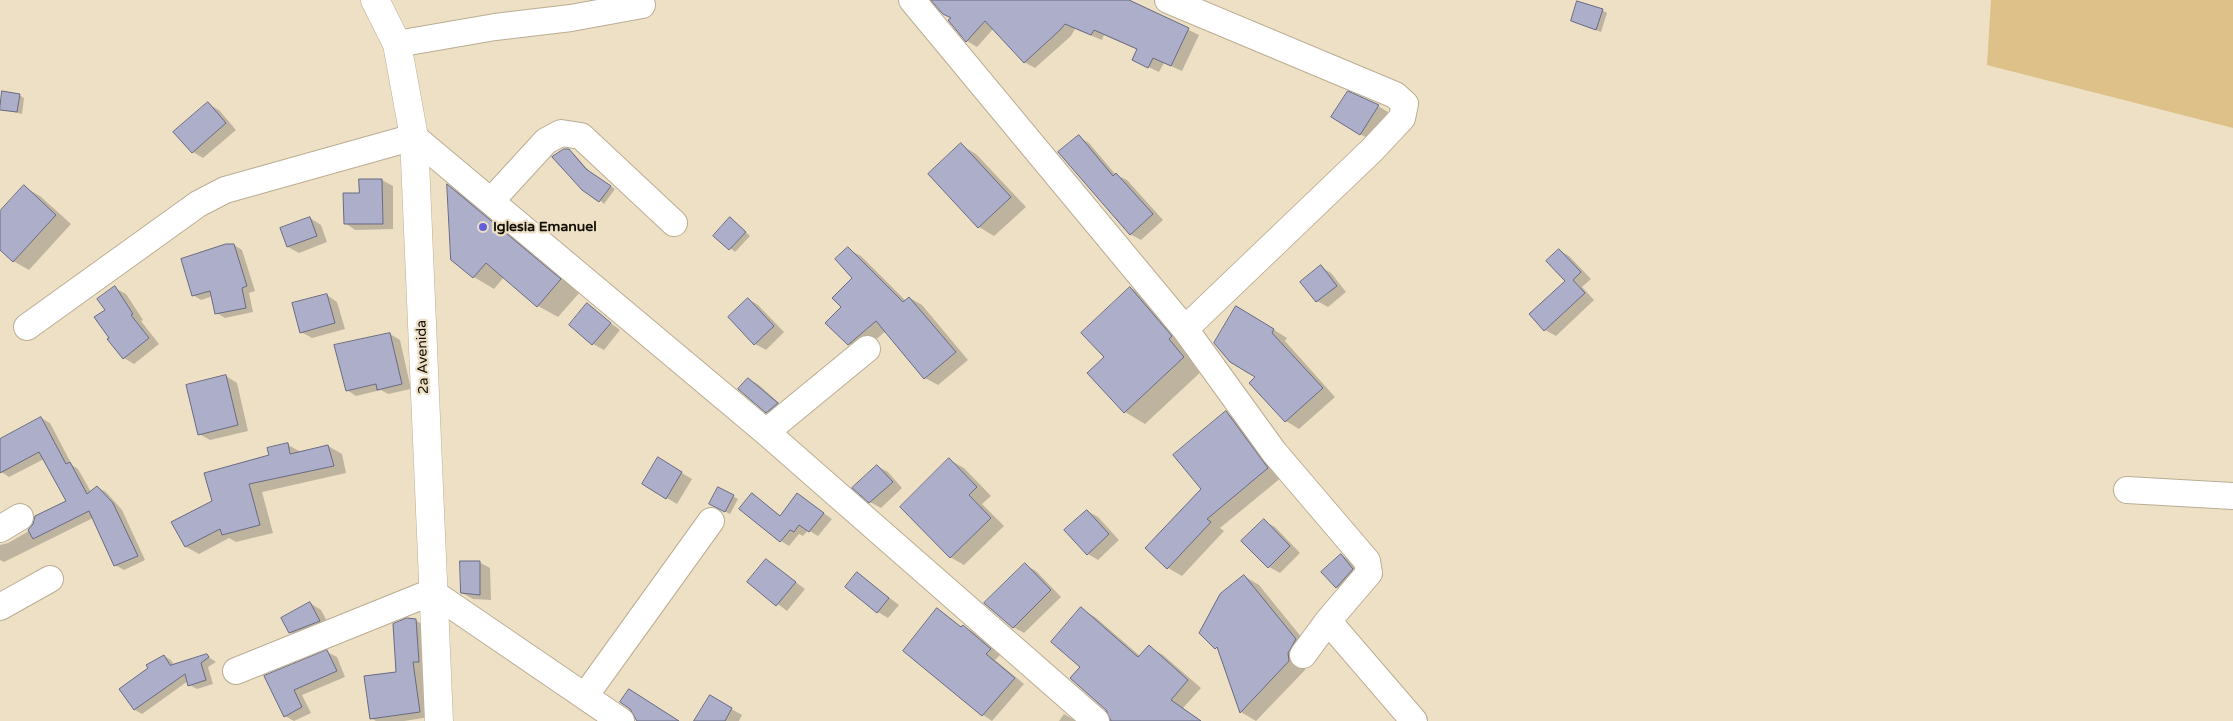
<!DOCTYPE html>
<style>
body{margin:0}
canvas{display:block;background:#eee0c5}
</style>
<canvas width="2233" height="721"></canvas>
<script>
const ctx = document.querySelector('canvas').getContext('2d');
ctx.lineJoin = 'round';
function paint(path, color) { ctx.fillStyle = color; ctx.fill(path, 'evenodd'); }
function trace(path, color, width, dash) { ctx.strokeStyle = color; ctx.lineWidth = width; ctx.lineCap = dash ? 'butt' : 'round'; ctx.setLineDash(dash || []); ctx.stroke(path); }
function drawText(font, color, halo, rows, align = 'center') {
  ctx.font = font + ' "Varela Round",sans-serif'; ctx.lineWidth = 4.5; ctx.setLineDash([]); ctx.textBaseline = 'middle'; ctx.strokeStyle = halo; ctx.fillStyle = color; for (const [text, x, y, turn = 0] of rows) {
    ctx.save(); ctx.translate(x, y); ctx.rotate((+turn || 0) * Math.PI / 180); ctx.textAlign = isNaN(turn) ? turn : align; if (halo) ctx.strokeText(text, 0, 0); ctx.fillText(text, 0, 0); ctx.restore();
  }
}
const green = new Path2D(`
 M1991,0h242v128l-246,-63z`);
const shadow = new Path2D(`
 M933,0h195l71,35 -17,36 -18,-8 -5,9 -15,-7 -6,-15 -34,-15 -2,5 -27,-11 -4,7 -36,32 -11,-6 -30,-34 -17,19 -10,-6 -14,-23z
 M1602,10l5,3 -6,19 -29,-11z
 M19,95l5,3 -2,16 -22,-5z
 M208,104l11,6 17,20 -33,28 -10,-6z
 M1378,106l10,6 -17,28 -11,-6z
 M1079,137l10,6 27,32 11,5 36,40 -22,20 -11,-6z
 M961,145l15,9 50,53 -32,29 -15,-9z
 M564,150l10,4 17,19 24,16 -11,15 -50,-47z
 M360,180h22l11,6v43l-38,1 -10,-7 15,-29z
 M448,186l19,11 113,95 -22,25 -20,-11 -34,-29 -10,12 -20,-12 -22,-18z
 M24,187l16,9 31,28 -42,46 -16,-9 -13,-13v-35z
 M310,218l11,7 6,17 -28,11 -11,-6 -7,-18z
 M735,222l15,14 -15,16 -20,-16z
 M227,245h7l8,5 13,41 -6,2 4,19 -28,6 -8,-5 -4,-17 -12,4 -8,-5 7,-43z
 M848,249l13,7 45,45 4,-3 12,7 46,55 -30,25 -13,-7 -39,-47 -25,21 -12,-8 -6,-37 11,-29z
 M1559,250l10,6 22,23 -9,8 12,13 -38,36 -11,-6 -14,-15 35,-34z
 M1321,267l10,6 15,19 -18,15 -11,-6z
 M115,288l11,6 17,26 -2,1 18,23 -25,20 -10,-6 -14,-19 -4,-28z
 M1131,288l20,12 53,69 -59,55 -20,-12 -19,-55z
 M327,295l10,7 8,27 -33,9 -11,-6z
 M748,299l10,6 26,27 -18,18 -11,-6z
 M587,305l33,25 -16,20 -11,-6z
 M1250,315l37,23 -2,3 50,56 -36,32 -13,-8 -35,-38 6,-6z
 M390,334l10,6 11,49 -23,5 -7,-4 -25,6 -9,-6z
 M226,376l11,7 11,48 -38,9 -11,-6z
 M749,379l10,6 28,25 -10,8 -10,-7z
 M1226,413l14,8 42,56 -62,51 4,3 -42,45 -14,-8 35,-79z
 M41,418l9,5 22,42 6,4 13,23 6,-5 9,5 16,18 23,50 -21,10 -9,-5 -22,-47 -89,44 -4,-2v-15l8,-2 21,-12 39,-30 -24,-42 -35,18 -9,-6v-31z
 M288,445l13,7 27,-6 14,8 4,19 -84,19 11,41 -37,9 -7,-4 -30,16 -13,-7 27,-46z
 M658,459l34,20 -15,25 -34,-20z
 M950,460l14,8 27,28 -9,8 22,22 -40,39 -14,-8z
 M877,466l11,6 14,16 -21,20 -11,-6z
 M719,488l19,11 -8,15 -19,-10z
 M752,494l29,22 17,-21 34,24 -14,17 -10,-6 -5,6 -4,-2 -10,12 -8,-5z
 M1087,511l11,6 21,23 -21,20 -10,-6z
 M1264,521l11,6 25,26 -20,20 -11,-6z
 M1341,555l11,6 11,14 -16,18 -10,-6 -14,-15z
 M766,560l39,29 -18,22 -38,-29z
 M479,562l11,6 1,32 -18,-1 -11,-6z
 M1025,565l11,6 25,26 -37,36 -11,-6z
 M858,574l41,31 -11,13 -10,-6z
 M1244,576l15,9 52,64 -7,13 1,8 -49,51 -15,-9 -22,-62 -3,-2z
 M310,603l11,7 9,17 -29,12 -11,-7z
 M1081,609l14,8 45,39 9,-9 14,8 38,33 -18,20 18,13h-85l-34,-54z
 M938,610l24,18 1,-2 10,6 27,23 -5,5 29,24 -32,37 -9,-6z
 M415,620l11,6 4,91 -26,4h-28l-5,-3 27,-45z
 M327,652l10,5 8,20 -43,18 9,18 -17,8 -9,-5 -19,-39z
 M164,656l7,4 3,5 33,-9 9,6 -8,5 5,17 -16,5 -8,-4 -1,-4 -46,33 -7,-4 -15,-20z
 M710,697l32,18 -3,6h-44z
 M1064,714l12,7h-17z`);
const building = new Path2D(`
 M931,0h198l60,28 -18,38 -18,-8 -5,10 -16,-8 5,-11 -43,-19 -3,5 -26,-11 -5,6 -36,33 -39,-42 -19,21 -18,-22 3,-2 -8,-4z
 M1577,1l26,8 -7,21 -25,-9z
 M2,91l18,3 -3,18 -17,-2z
 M1348,91l31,14 -19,30 -29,-18z
 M208,102l18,21 -34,30 -19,-21z
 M1079,135l34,41 3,-3 37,41 -23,21 -72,-83z
 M961,143l50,54 -33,31 -50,-54z
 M564,149h5l17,20 25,17 -12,16 -17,-12 -30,-33z
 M359,179h23l1,45h-39l-1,-31h16z
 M447,184l114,95 -24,28 -51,-44 -13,15 -22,-18z
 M24,185l32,30 -43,47 -13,-12v-39z
 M310,217l7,19 -30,11 -7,-19z
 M730,217l16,15 -17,18 -16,-14z
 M226,244h8l13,42 -5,2 4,20 -31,6 -5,-23 -18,5 -11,-37z
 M848,247l55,55 6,-5 47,55 -32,27 -48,-58 -28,24 -23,-22 16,-16 -9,-9 20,-20 -17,-19z
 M1559,249l22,23 -8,8 12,13 -41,38 -15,-17 36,-33 -19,-20z
 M1321,265l16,21 -21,16 -16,-20z
 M115,286l18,28 -2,1 18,23 -26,21 -16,-20 2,-1 -15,-21 11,-7 -8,-11z
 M1130,287l42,49 -3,3 15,18 -60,56 -37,-40 17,-16 -23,-24z
 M327,294l8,29 -35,10 -8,-30z
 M748,298l26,28 -20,19 -26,-28z
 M587,303l24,20 -19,22 -23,-20z
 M1236,306l38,23 -2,4 51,55 -38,34 -36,-39 6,-6 -25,-15 -16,-19z
 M390,333l12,51 -25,6 -1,-6 -30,7 -12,-46z
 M226,375l12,50 -40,10 -12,-50z
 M748,378l30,25 -12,10 -28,-24z
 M1226,411l42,57 -61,51 4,3 -44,47 -22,-21 56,-59 -28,-34z
 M41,417l25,47 4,-2 17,32 10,-8 16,17 25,53 -24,10 -25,-55 -56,28 -5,-9 5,-6 2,-8 31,-15 -27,-49 -39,21v-34z
 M288,443l2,11 38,-9 6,21 -85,18 11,41 -38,10 -2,-6 -35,18 -14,-25 41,-21 -8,-28 65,-18 -2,-7z
 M658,457l24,15 -16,27 -24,-15z
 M949,458l28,29 -8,8 22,23 -41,40 -50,-51z
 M877,465l16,17 -24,21 -17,-15z
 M718,487l16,8 -9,17 -16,-8z
 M752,493l28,23 17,-23 27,20 -15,19 -10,-7 -5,7 -4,-2 -10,12 -41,-33z
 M1087,510l22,24 -22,21 -23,-25z
 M1264,519l26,27 -22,22 -27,-27z
 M1341,554l12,15 -17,19 -15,-16z
 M766,559l30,23 -20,24 -29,-24z
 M460,561h20v34l-19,-2z
 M1025,563l26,27 -38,38 -29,-25z
 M857,572l32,26 -12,15 -32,-26z
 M1244,575l52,64 -8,14 1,8 -49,52 -23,-66 -2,2 -16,-16 21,-39z
 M310,602l10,19 -31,12 -8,-15z
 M1081,607l57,50 11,-12 39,35 -17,20 30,21h-90l-5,-11 -36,-32 10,-11 -29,-25z
 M937,608l24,19 2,-2 28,24 -5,5 29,24 -33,38 -79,-65z
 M407,618l9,1 3,43h-6l7,50 -50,7 -6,-43 32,-4 -3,-48z
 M327,650l10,21 -43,19 8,17 -18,10 -20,-41z
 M207,654l2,3 -8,6 5,17 -18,6 -3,-12 -51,36 -15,-21 29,-21 -2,-3 18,-10 6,10z
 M629,689l50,32h-42l-7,-12 -10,-7z
 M710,695l22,13 -7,13h-31z`);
const street = new Path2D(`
 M912,0l273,329 89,123 93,109 2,12 -41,48 -25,34
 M1168,0l227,95 10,9 -3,14 -30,32 -187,179
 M397,44l98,-17 76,-9 71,-13
 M491,201l55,-60 15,-8 20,3 93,87
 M27,327l171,-123 27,-14 189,-53 352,295 330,289
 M766,432l101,-83
 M2127,490l106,6
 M0,529l20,-12
 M0,607l50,-28
 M1328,621l86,100
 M236,671l196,-79 189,129
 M585,696l126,-175`);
const secondary = new Path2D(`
 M375,0l22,44 17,93 25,584`);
const markers = [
 [483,227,5,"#655fd8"]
];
const poiNames = [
 ["Iglesia Emanuel",493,227]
];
const streetNames = [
 ["2a Avenida",423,357,-92]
];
paint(green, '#ddc188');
paint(shadow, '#0003');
paint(building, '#acaeca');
trace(building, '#686a83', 1);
trace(street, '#baad93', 28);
trace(secondary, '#baad93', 29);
trace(street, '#fff', 26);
trace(secondary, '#fff', 28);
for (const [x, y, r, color] of markers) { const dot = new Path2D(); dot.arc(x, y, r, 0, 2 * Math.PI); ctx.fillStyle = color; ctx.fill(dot); trace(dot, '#eee0c5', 2); }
drawText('bold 14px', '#130f06', '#eee0c5', poiNames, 'left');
drawText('14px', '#130f06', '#eee0c5', streetNames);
</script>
